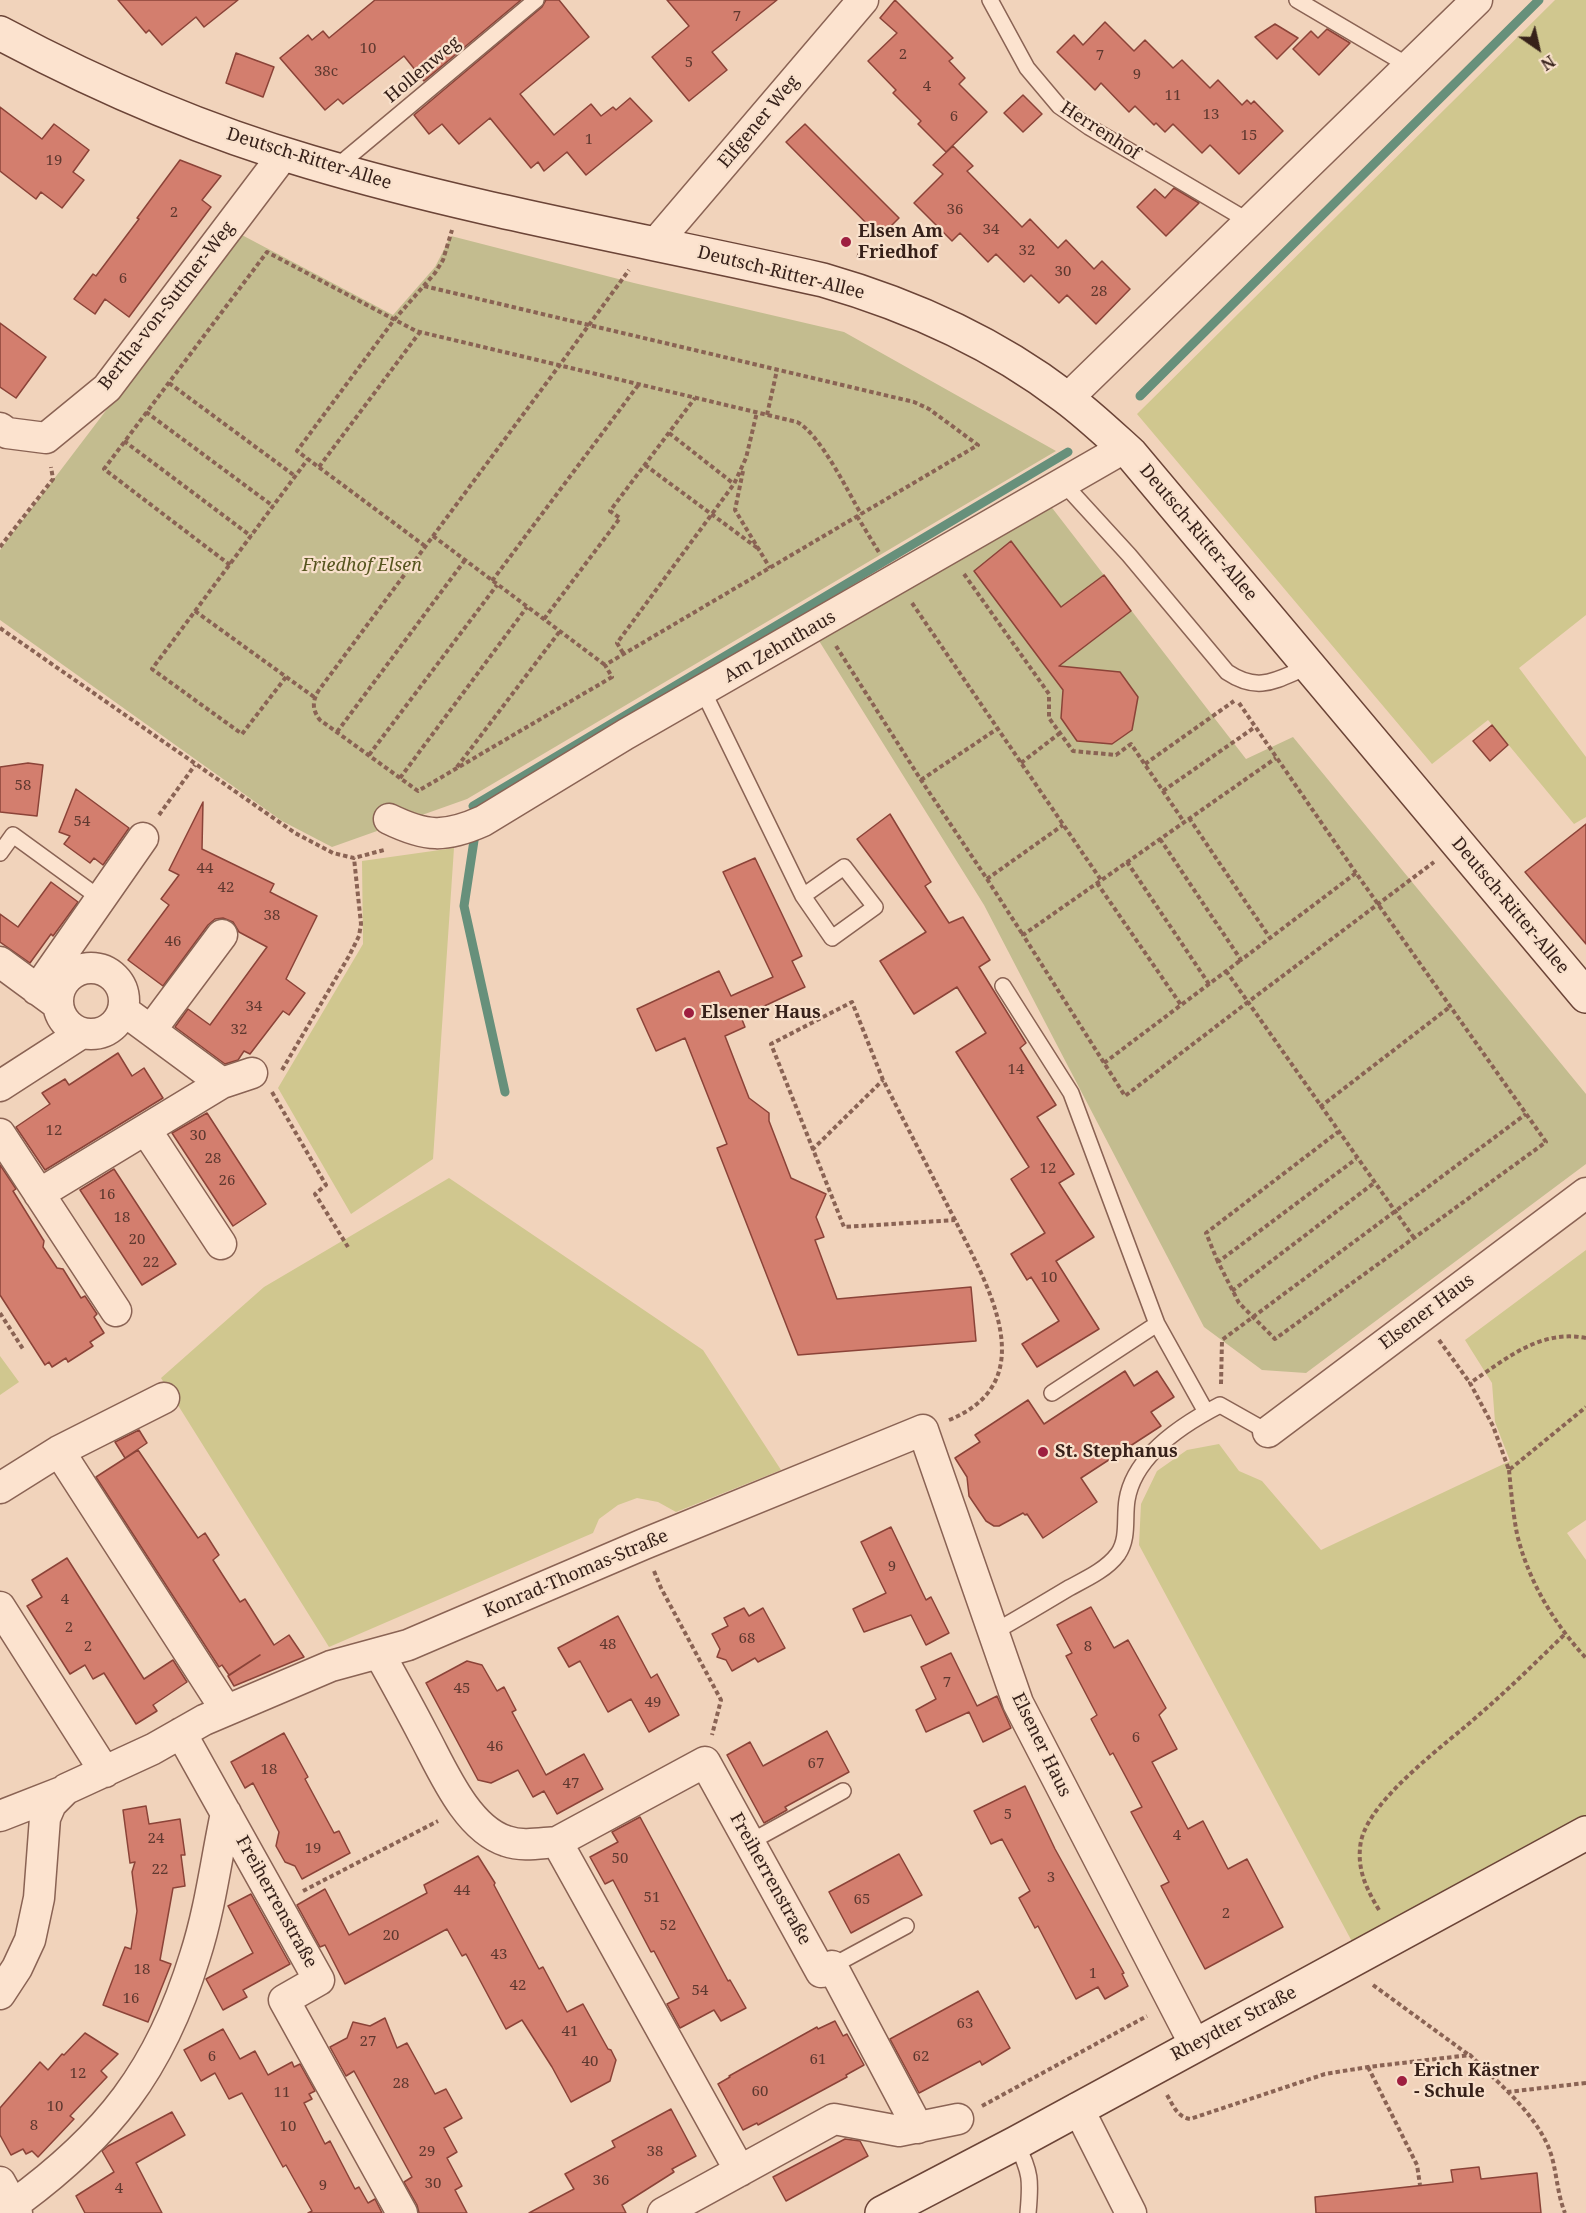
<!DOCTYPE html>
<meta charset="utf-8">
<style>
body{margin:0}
#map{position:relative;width:1586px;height:2213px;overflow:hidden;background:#f1d3bb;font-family:"Noto Serif",serif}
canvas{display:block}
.north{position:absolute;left:1508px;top:18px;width:60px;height:60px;-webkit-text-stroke:4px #f8e0cb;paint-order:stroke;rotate:146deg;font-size:16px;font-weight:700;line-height:24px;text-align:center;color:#37211a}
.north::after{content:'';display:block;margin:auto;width:21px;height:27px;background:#37211a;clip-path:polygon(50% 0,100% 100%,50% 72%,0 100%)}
</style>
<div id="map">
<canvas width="1586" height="2213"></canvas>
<div class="north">N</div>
</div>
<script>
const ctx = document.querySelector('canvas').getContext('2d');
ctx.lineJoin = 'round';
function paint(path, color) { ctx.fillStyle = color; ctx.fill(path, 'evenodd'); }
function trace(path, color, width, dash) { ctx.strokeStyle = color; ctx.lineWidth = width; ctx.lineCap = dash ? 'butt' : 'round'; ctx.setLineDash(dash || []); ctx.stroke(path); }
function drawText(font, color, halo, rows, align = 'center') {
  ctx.font = font + ' "Noto Serif",serif'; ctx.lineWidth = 4.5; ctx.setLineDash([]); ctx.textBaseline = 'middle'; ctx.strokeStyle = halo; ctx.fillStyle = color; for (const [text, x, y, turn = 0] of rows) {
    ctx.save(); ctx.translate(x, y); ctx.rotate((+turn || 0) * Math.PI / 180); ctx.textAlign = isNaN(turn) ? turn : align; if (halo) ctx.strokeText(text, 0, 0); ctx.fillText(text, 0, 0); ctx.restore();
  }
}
const green = new Path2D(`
 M1555,0h31v615l-67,53 67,89v60l-12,7 -86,-104 -56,44 -295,-350z
 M454,848l-21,311 -82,55 -73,-126 85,-144 -1,-83z
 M449,1178l254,172 78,120 -105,42 -18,-10 -21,-4 -19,7 -19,14 -6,14 -264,114 -168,-269 103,-91z
 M1586,1250v270l-19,13 19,27v264l-230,125 -217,-404 2,-41 16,-33 30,-21 32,-6 20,27 23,10 59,69 189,-89 -15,-39 -3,-39 -27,-43z
 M0,1356l19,26 -19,13z`);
const cemetery = new Path2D(`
 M240,234l153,81 42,-48 16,-31 183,47 210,49 212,119 -589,348 -135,48 -50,-26 -282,-201v-70z
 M1046,500l200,259 47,-22 293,357v70l-280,209 -44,-3 -58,-43 -220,-422 -168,-269z`);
const stream = new Path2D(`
 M1140,396l399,-396
 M473,806l595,-354
 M475,834l-11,72 41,186`);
const building = new Path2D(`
 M118,0h120l-34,27 -8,-10 -34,28 -13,-15 -3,3z
 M375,0h146l-97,81 -20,-25 -61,48 -5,-5 -13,11 -45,-52 28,-23 4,5 11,-9 6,7z
 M546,0h13l30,37 -69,57 34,41 37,-31 10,12 12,-9 3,3 14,-12 22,23 -66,54 -19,-23 -23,19 -6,-9 -7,6 -41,-50 -31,26 -17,-20 -13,10 -15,-19 128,-108z
 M667,0h110l-65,52 15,18 -38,31 -37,-44 37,-31z
 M895,0l58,58 -4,3 16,17 -6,6 28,28 -41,40 -28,-28 3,-3 -28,-28 3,-3 -28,-29 29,-28 -17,-15z
 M1105,22l29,29 11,-11 28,28 9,-8 28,28 8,-8 24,25 5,-5 4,4 3,-3 29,30 -44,43 -29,-29 -8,8 -29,-29 -8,8 -9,-9 -2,2 -19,-19 -6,6 -28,-29 -6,7 -38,-38 17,-17 9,10z
 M1275,24l23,14 -21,21 -22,-22z
 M1327,29l23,14 -31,32 -26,-26 18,-18 7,7z
 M236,53l38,14 -11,30 -37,-14z
 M1023,95l19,19 -19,18 -19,-19z
 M0,107l42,32 12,-15 35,26 -16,22 11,8 -22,28 -21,-16 -5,7 -36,-28z
 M805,124l94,94 -19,19 -94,-95z
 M953,146l20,20 -6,5 55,56 8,-8 28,29 8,-8 28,29 8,-8 28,28 -34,35 -29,-29 -8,8 -28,-28 -7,7 -28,-28 -8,8 -28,-29 -8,8 -38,-38 29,-29 -10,-9z
 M180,160l41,16 -19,24 9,7 -82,110 -24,-18 -10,15 -21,-15 19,-25 3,2 43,-57 -2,-1z
 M1174,188l25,15 -33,33 -29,-29 18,-18 10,9z
 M0,323l46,34 -30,41 -16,-11z
 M1011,541l50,66 43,-32 27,36 -72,55 61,6 18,25 -6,33 -20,14 -35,-3 -16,-23 2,-28 -89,-119z
 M1492,725l16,20 -18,16 -17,-20z
 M28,763l15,2 -6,51 -37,-4v-45z
 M76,789l53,39 -26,37 -9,-7 -4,5 -26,-19 6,-8 -11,-4z
 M203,802l-1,47 72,35 -4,8 47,24 -31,63 19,14 -16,22 -6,-4 -33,43 -6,-3 -6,9 -13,4 -50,-37 13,-18 22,16 57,-78 -28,-15 -6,-10 -10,-4 -8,1 -7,6 -45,61 -35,-26 41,-55 -8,-6 18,-24 -10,-5z
 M890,814l41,68 -6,4 24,37 14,-6 27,43 -11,7 47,76 -6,5 36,57 -19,12 37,57 -15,9 35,54 -38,24 43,68 -62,38 -15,-23 37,-23 -28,-44 -4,3 -16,-26 34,-21 -34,-54 18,-12 -73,-115 30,-19 -29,-46 -43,27 -34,-53 46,-29 -69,-93z
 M1586,824v120l-61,-72z
 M755,858l47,98 -10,5 13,26 -64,30 4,10 -20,9 24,62 20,15v8l22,57 35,16 -10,23 8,20 -9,3 22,59 134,-12 5,54 -178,14 -81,-207 10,-4 -42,-106 -29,13 -19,-42 82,-38 12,25 42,-19 -50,-105z
 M51,882l27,20 -25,34 -2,-2 -21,29 -30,-21v-28l18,13z
 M118,1053l14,23 12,-8 19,30 -118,72 -29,-43 34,-23 -8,-11 23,-14 4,6z
 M207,1113l59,91 -33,22 -61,-93z
 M0,1165l16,24 -3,2 31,50 -1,6 14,21 6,1 18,29 4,-2 12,18 -3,3 10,16 -14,9 3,4 -25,16 -2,-4 -14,9 -3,-5 -4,3 -45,-70z
 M114,1169l62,95 -34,21 -62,-95z
 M1125,1371l9,15 23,-15 17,26 -23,15 10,14 -80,52 16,24 -54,36 -16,-24 -2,1 -2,-2 -24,13h-5l-8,-5 -17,-25 -2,-19 -12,-19 25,-16 -5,-7 53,-35 16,24z
 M139,1430l8,13 -22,15 -10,-16z
 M138,1450l60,88 7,-5 14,22 -6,5 27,42 5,-3 29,46 15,-10 15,22 -70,29 -6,-10 32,-21 -31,20 -7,-10 -3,2 -123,-190z
 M891,1527l35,73 5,-3 18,36 -23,12 -15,-30 -47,17 -11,-23 33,-16 -25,-51z
 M67,1558l77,121 29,-19 14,22 -34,23 4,6 -21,13 -32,-51 -11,6 -8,-14 -15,9 -43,-68 15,-9 -10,-17z
 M1091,1607l23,41 14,-8 38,68 -7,7 18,34 -25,13 36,67 15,-8 25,48 19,-10 36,68 -78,42 -44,-83 8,-4 -38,-70 11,-5 -29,-54 -3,2 -19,-36 6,-4 -31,-59 6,-3 -15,-28z
 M744,1608l5,8 14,-8 22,40 -27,14 -3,-4 -23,13 -6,-11 -9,-3 3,-8 -8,-15 16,-8 -4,-8z
 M618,1616l33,62 6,-4 22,41 -30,17 -18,-33 -23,13 -28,-51 -11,6 -11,-19z
 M951,1653l26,53 20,-10 14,32 -28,14 -14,-30 -43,20 -10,-22 20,-11 -15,-32z
 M467,1661l15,4 15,26 7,-4 12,23 -4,2 34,63 38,-21 19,35 -46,25 -13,-23 -11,6 -15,-27 -27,13 -13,-3 -52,-97z
 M827,1731l22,41 -64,35 2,3 -23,13 -37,-68 23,-13 13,24z
 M284,1733l24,44 -3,2 29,54 5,-2 11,22 -48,26 -7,-13 -10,-4 -9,-16 3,-14 -26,-49 -8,5 -14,-26z
 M1025,1786l30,63 69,124 -2,1 6,12 -23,13 -7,-12 -22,12 -38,-73 -3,2 -16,-30 11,-7 -28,-52 -11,5 -17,-33z
 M146,1806l3,18 31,-5 5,36h-4l4,31 -12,2 -13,72 11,4 -23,58 -45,-17 22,-58 6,2 6,-38 -5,-39 3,-10 -5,1 -7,-53z
 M640,1817l88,164 2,-1 16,28 -25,13 -7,-11 -34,18 -13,-24 12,-6 -25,-47 -3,1 -38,-72 -8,4 -15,-27 28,-15 -6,-10z
 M899,1854l23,41 -71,38 -22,-41z
 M478,1856l17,27 -1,2 45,84 4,-2 24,45 16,-8 25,45 3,1 5,10 -6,21 -39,21 -19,-35 -30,-47 -16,9 -40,-75 -4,2 -15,-27 -102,55 -20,-39 -5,2 -23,-42 28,-16 24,46 78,-42 -3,-8z
 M251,1894l39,70 -47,26 4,7 -24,13 -17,-31 47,-26 -25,-47z
 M978,1991l32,57 -28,17 -2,-4 -61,32 -29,-54z
 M385,2018l12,30 10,-5 28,51 11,-5 16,29 -18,10 13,24 -10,6 15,28 -7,4 12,23h-48l-2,-8 -13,-23 8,-5 -58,-106 -8,5 -16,-29 17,-9 6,-16 17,4z
 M835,2021l8,15 4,-2 17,31 -18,10 1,2 -89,48 -1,-2 -14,7 -25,-46 12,-7 -1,-1 88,-49 1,2z
 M223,2029l17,30 15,-8 13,24 24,-13 2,5 6,-3 15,27 -6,3 3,5 -8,4 21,41 5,-3 25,48 4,-2 9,16 7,-4 7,14h-74l4,-2 -26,-46 -3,2 -41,-74 -13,6 -14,-26 -14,8 -17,-31z
 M85,2033l33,21 -17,17 6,6 -37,39 4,3 -36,38 -6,-6 -6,3 -3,-5 -12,6 -11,-20v-27l40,-46 8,8 14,-16 2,1z
 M671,2109l25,47 -24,13 2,3 -52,33 4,8h-97l45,-24 -9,-15 50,-27 -3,-6z
 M172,2112l13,23 -49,28 26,50h-77l-9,-17 38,-24 -12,-21 6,-5z
 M845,2139l15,2 8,15 -82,45 -13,-24z
 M1479,2167l2,12 56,-6 4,40h-225l-1,-16 138,-15 -2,-12z`);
const path = new Path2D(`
 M858,258l4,-11
 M424,286l490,116 15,7 49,36 -373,220 7,12 -194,114 -98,-71c-8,-10 -8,-19 -1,-30l240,-324 70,-96
 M169,383l126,93
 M146,412l127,94
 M767,415l10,-45
 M669,433l65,51
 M124,441l127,95
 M645,465l115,85
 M319,467l101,-135
 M743,471l-8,39 35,58
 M857,516l23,38
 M433,536l172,129
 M425,546l-128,-95 97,-131 41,-47 8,-13 9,-30
 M0,547l53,-68 -2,-12
 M230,565l-126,-96 163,-217 149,79 381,91c23,12 50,68 64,92
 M964,574l85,120v24l24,33 43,4 15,-11 53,78
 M492,581l147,-197
 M912,603l189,277
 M195,611l119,86
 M544,619l76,-101 -10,-7 85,-113
 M0,628l295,205 38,20 21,5 30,-8
 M836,646l85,134 66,99 76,-54
 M623,653l-6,-10 117,-159 12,-26 11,-46
 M286,677l-44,57 -90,-65 156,-210
 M1239,703l117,170
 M337,732l128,-172
 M369,755l128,-170
 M1021,763l39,-30
 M1145,764l89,-63
 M457,767l103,-136
 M400,778l127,-171
 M921,780l76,-51
 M1163,791l92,-64
 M159,815l36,-50
 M1189,818l81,120
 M1160,839l81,121 115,-87 190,269 -271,197 -36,-36 -21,-41 138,-103
 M1127,862l82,122
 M987,879l36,56
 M1097,883l84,122
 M1226,971l22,31 -123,94 -102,-161 253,-177
 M1104,1063l137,-103
 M282,1070l67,-114 10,-20 2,-12 -7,-66
 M272,1092l54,93 -11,9 33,53
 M1320,1107l131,-101
 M812,1150l71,-70
 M1414,1238l-166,-236 186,-140
 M1218,1262l-12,-29 132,-101
 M1232,1291l142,-108
 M0,1313l23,36
 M1586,1338c-46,-9 -80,21 -116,45l23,43 16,44 77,-63
 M1439,1340l31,43
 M1221,1384l1,-44 304,-226
 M949,1420c97,-39 37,-137 6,-200l-111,7 -73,-183 81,-42 31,78 72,140
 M1509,1470c2,21 4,43 8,64 11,46 37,90 69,124
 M654,1571l7,17 60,112 -9,35
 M303,1891l135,-70
 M1379,1910c-13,-22 -23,-42 -18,-69 10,-44 87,-98 120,-128 29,-25 56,-52 83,-78
 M1373,1985l96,70
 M1368,2067l49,98 3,20
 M1507,2092l79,-9
 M1167,2095c6,10 10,22 23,24l135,-45 43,-7 102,-12c27,27 62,55 78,91 9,21 8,45 17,67
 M982,2106l165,-90`);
const lane = new Path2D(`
 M990,0l37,68 32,38 30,21 161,95
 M1297,0l112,66
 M334,169l202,-169
 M1064,484l65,71 98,117c33,22 50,7 83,-6
 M703,691l100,205 29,42 43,-31 -31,-40 -41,29
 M0,853l13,-18 88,64
 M1003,986l68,107 86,231 49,88
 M1052,1393l105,-69
 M994,1632c25,-14 50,-29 75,-44 17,-9 37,-18 49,-34 11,-16 6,-36 9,-54 7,-44 56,-76 93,-95l48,27
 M750,1842l93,-51
 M832,1966l74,-40
 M1016,2143c15,29 15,38 12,70`);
const street = new Path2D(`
 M655,244l208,-244
 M1068,398l409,-398
 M0,428l7,5 39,5 61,-50 177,-234
 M389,819c37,18 56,19 94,2l143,-87 498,-286
 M0,962l53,39
 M58 1001a33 33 0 1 1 66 0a33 33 0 1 1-66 0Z
 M37,990l106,-152
 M123,1010l99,73
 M151,1030l71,-95
 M0,1086l82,-53
 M146,1130l75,114
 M0,1134l116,177
 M39,1194l183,-111 30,-10
 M1268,1432l318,-239
 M59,1451l167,259
 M0,1488l59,-37 105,-53
 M0,1607l105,165
 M379,1653c15,27 30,54 44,81 19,35 43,94 83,107 17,6 34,2 51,1l183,329
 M181,1733l138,247 -35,20 118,213
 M0,1816l64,-25
 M557,1842l148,-80 116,210 11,-6 86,162
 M0,1994l17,-26 13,-28 9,-42 6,-80 6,-14 15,-15 87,-40 51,-29 127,-54 77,-21 236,-101 279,-114 95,273 177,342
 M1078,2108l53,105
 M0,2182l17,31
 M13,2205c95,-69 147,-135 182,-249 15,-46 21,-96 31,-143
 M663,2213l171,-94 65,12 59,-12`);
const secondary = new Path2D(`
 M0,33c97,52 204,98 310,129 168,50 342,79 513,118 87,25 170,62 242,117 23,17 45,38 66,57l455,542
 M882,2213l134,-70 570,-310`);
const markers = [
 [846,242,6,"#9e1f40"],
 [689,1013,6,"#9e1f40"],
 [1043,1452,6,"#9e1f40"],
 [1402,2081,6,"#9e1f40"]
];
const numberNames = [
 ["7",737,17],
 ["10",368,49],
 ["2",903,55],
 ["7",1100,56],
 ["5",689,63],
 ["38c",326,72],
 ["9",1137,75],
 ["4",927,87],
 ["11",1173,96],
 ["13",1211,115],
 ["6",954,117],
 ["15",1249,136],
 ["1",589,140],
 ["19",54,161],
 ["36",955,210],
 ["2",174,213],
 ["34",991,230],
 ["32",1027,251],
 ["30",1063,272],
 ["6",123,279],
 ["28",1099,292],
 ["58",23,786],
 ["54",82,822],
 ["44",205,869],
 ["42",226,888],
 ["38",272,916],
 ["46",173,942],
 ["34",254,1007],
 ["32",239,1030],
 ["14",1016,1070],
 ["12",54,1131],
 ["30",198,1136],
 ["28",213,1159],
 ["12",1048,1169],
 ["26",227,1181],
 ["16",107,1195],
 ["18",122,1218],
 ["20",137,1240],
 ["22",151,1263],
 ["10",1049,1278],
 ["9",892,1567],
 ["4",65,1600],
 ["2",69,1628],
 ["68",747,1639],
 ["48",608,1645],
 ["2",88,1647],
 ["8",1088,1647],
 ["7",947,1683],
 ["45",462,1689],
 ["49",653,1703],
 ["6",1136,1738],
 ["46",495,1747],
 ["67",816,1764],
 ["18",269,1770],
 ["47",571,1784],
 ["5",1008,1815],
 ["4",1177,1836],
 ["24",156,1839],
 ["19",313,1849],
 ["50",620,1859],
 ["22",160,1870],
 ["3",1051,1878],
 ["44",462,1891],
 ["51",652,1898],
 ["65",862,1900],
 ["2",1226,1914],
 ["52",668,1926],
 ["20",391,1936],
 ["43",499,1955],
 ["18",142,1970],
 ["1",1093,1974],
 ["42",518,1986],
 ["54",700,1991],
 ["16",131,1999],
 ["63",965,2024],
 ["41",570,2032],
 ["27",368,2042],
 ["6",212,2057],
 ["62",921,2057],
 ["61",818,2060],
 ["40",590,2062],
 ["12",78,2074],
 ["28",401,2084],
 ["60",760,2092],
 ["11",282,2093],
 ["10",55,2107],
 ["8",34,2126],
 ["10",288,2127],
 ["29",427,2152],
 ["38",655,2152],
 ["36",601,2181],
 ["30",433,2184],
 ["9",323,2186],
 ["4",119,2189]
];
const streetNames = [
 ["Hollenweg",423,70,-40],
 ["Elfgener Weg",759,122,-50],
 ["Herrenhof",1100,131,33],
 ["Deutsch-Ritter-Allee",309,159,17],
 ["Deutsch-Ritter-Allee",781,273,14],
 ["Bertha-von-Suttner-Weg",167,306,-52],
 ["Deutsch-Ritter-Allee",1198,533,50],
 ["Am Zehnthaus",780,647,-30],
 ["Deutsch-Ritter-Allee",1510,906,50],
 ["Elsener Haus",1427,1312,-37],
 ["Konrad-Thomas-Straße",576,1574,-23],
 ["Elsener Haus",1041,1745,64],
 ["Freiherrenstraße",770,1879,61],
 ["Freiherrenstraße",276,1902,61],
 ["Rheydter Straße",1234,2024,-28]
];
const poiNames = [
 ["Elsen Am",858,232],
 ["Friedhof",858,253],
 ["Elsener Haus",701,1013],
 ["St. Stephanus",1055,1452],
 ["Erich Kästner",1414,2071],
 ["- Schule",1414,2092]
];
const parkNames = [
 ["Friedhof Elsen",362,566]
];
paint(green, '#d0c78f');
paint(cemetery, '#c3bc8f');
trace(stream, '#67907b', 9);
paint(building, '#d37e6e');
trace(building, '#8b4338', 1.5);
trace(lane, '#8a6354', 18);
trace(street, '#8a6354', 33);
trace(secondary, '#6b4437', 36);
trace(path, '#8a6354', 4, [4.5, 3]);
trace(lane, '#fce3cf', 15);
trace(street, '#fce3cf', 30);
trace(secondary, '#fce3cf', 33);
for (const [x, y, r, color] of markers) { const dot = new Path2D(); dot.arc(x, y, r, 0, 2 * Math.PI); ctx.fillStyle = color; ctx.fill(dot); trace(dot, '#f8e0cb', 2); }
drawText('15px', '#5e382f', null, numberNames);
drawText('18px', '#37211a', '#f8e0cb', streetNames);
drawText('bold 18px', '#37211a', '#f8e0cb', poiNames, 'left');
drawText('italic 18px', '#56551f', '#f8e0cb', parkNames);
</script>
